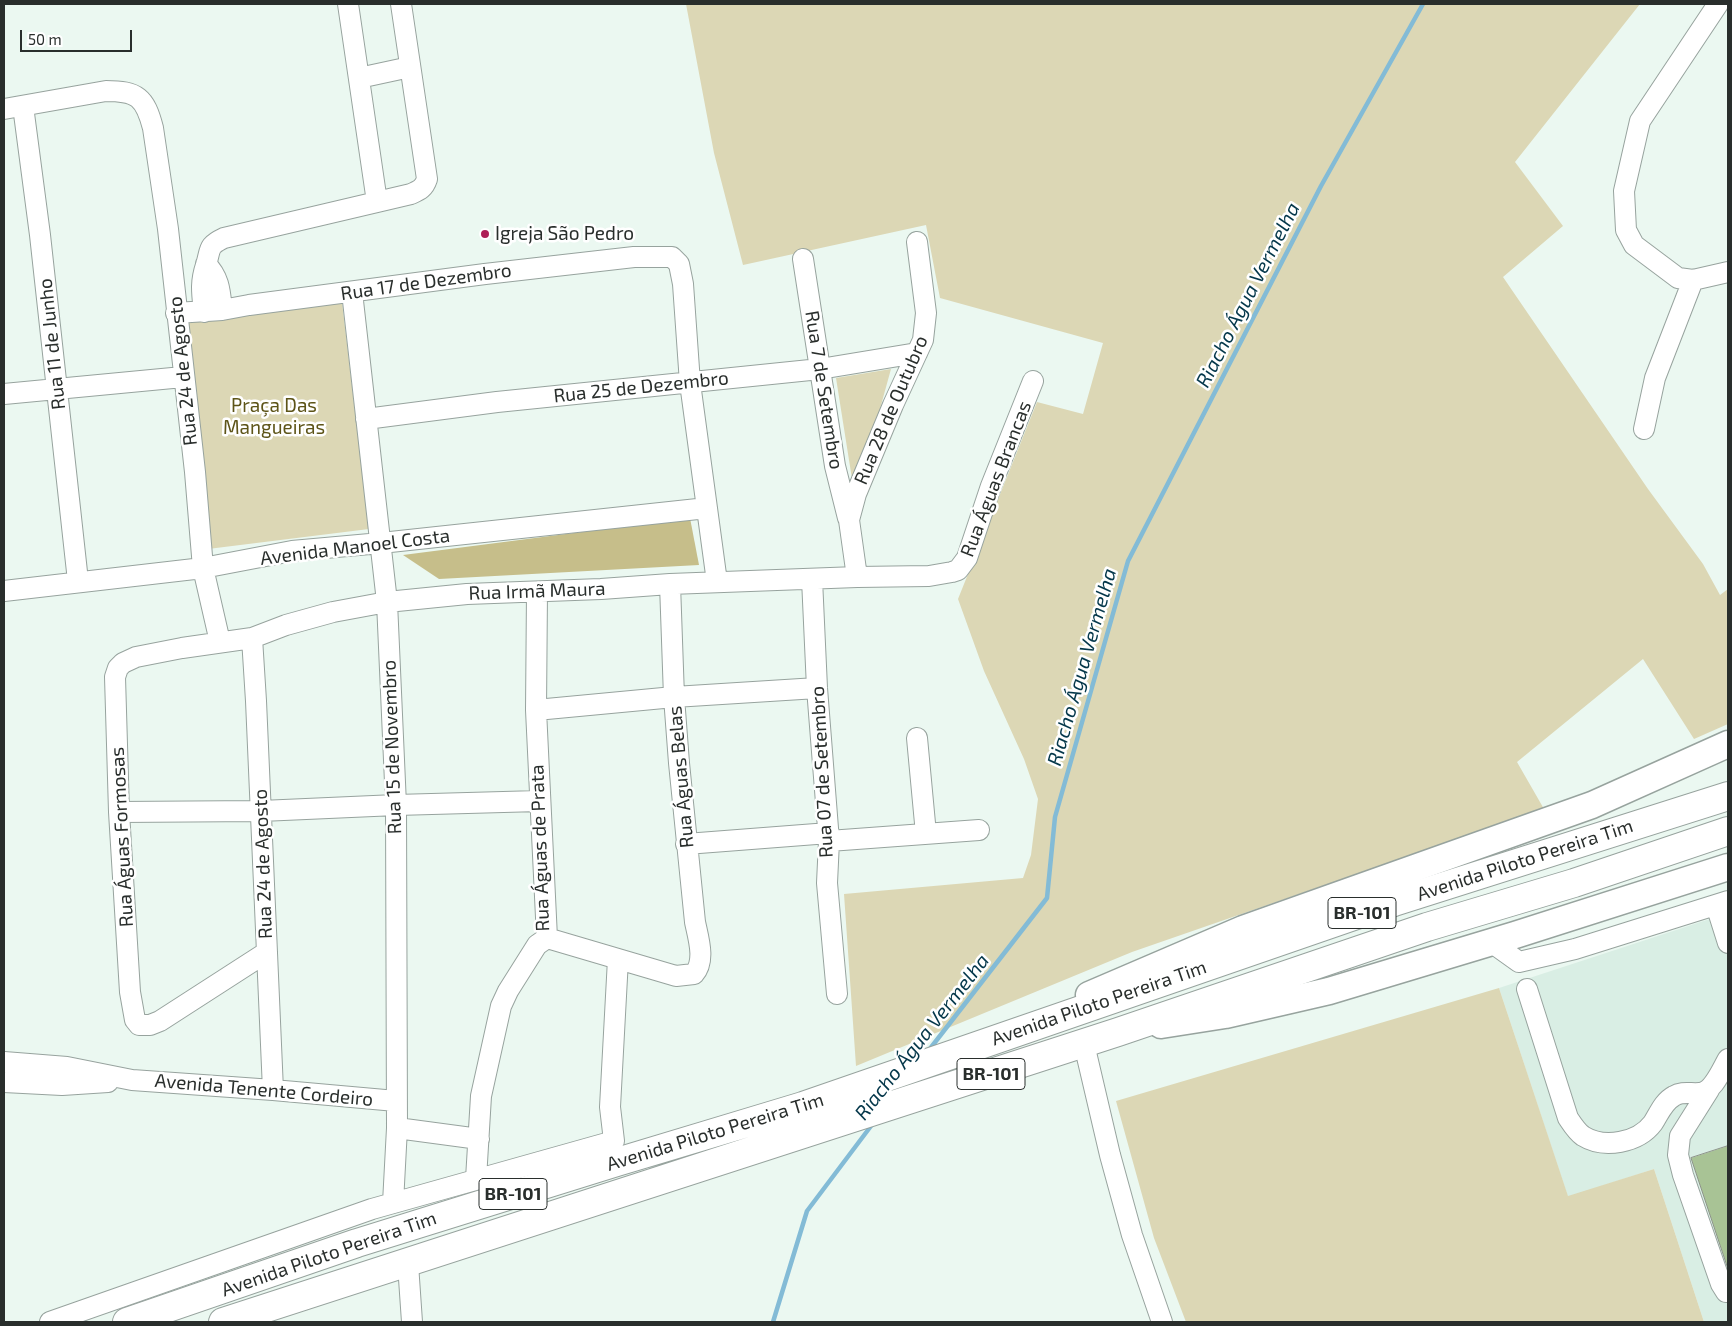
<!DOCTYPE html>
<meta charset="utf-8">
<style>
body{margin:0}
#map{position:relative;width:1732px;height:1326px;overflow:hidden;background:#ebf8f1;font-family:"Exo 2",sans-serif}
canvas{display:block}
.frame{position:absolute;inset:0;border:5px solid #292e2c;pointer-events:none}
.scale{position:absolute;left:20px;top:30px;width:112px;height:22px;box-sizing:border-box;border:2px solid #292e2c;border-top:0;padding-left:6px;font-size:15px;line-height:18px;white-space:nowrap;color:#292e2c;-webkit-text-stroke:4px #fff;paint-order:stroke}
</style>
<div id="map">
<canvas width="1732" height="1326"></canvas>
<div class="frame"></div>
<div class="scale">50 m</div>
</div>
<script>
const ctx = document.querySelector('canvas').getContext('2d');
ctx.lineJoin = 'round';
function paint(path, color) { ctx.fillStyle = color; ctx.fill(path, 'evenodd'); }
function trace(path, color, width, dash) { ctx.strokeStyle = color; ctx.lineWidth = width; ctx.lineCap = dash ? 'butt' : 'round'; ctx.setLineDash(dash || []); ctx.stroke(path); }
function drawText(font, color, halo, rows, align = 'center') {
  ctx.font = font + ' "Exo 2",sans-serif'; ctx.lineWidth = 5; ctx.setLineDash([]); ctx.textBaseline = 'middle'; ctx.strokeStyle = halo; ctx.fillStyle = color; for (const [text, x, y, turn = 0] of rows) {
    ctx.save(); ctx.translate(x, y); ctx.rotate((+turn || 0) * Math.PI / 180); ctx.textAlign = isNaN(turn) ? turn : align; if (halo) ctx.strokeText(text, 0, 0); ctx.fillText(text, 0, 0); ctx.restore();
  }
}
const built = new Path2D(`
 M1728,913v409h-24l-50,-153 -86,28 -69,-209z`);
const green = new Path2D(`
 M686,4h954l-125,158 48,64 -60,51 145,212 55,75 17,31 8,-6v135l-34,15 -51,-80 -126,103 27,47 -412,143 -276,114 -12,-172 179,-16 8,-23 7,-56 -14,-40 -40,-88 -26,-72 79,-197 46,12 20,-71 -163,-45 -14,-73 -183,40 -29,-112z
 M342,302l27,227 -161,20 -27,-227z
 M891,369l-16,58 -23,52 -16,-101z
 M1499,988l69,208 86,-27 50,153h-518l-32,-84 -38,-137z`);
const forest = new Path2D(`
 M690,518l9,47 -260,14 -36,-24z`);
const stream = new Path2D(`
 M929,1050l118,-152 8,-81 73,-256 193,-375 102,-182
 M773,1322l34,-111 67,-89`);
const building = new Path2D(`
 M1728,1146v123l-37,-111z`);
const minor = new Path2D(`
 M348,4l29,198
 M1718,4l-78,117 -16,70 2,39 8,15 44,33 15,2 35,-8
 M359,78l51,-11
 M23,106l17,129 38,346
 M4,109l102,-18c31,0 39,6 47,37l15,101 27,243 8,96 17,74
 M803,259l32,207 13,52
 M206,264c14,14 14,28 16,46
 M352,292l35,310 9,203 1,323 -4,75
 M204,312c-2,-19 -4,-29 2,-47 5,-16 1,-19 18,-27l187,-44c9,-4 13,-6 16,-15l-26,-175
 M176,313l46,-3 27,-5 236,-31 149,-17h38l7,7 4,20 7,99 27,199
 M4,394l179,-17
 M366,419l131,-17 323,-33 97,-16
 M1644,429l11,-51 38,-98
 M857,577l-8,-57 7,-26 37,-89 30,-65 3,-27 -9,-71
 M812,579l5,109 12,153 -2,42 10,111
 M4,591l199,-23 89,-17 89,-8 326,-35
 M537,592l-1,118 11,228
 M252,638l4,63 17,389
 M536,710l138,-13 143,-9
 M917,738l9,96
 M119,812l142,-1 135,-6 143,-4
 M829,841l150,-11
 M686,844l143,-11
 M1716,905l12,38
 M547,938l129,38 18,-2c12,-13 4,-37 1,-52l-16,-159 -5,-66 -4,-113
 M1491,942l28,20 56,-13 153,-48
 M267,952l-107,69 -10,4h-11l-4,-5 -5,-28 -11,-180 -4,-135 3,-9 5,-5 13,-6 46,-9 70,-10 34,-13 47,-13 54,-10 80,-8 134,-5 69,-5 187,-7 72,-1 23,-4 6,-2 9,-12 24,-72 42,-105
 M1527,989l41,129c4,6 9,14 15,18 21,13 55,7 70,-13 6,-9 10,-21 21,-27 8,-5 17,-2 26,-3 13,-1 22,-24 28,-34
 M1084,1044l26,111 22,80 30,87
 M4,1062l63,5 65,13 141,10 123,11
 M4,1082l58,3 46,-3
 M1709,1090l-29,46 -2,19 5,20 38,109 5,8h2
 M397,1128l82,11
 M476,1179l5,-83 20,-90 7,-15 29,-46 10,-7
 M408,1264l4,58
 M50,1322l322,-113 242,-68 -4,-34 8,-148`);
const major = new Path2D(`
 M1089,995l154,-66 349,-124 136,-61
 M1161,1025l64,-10 104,-24 186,-56 213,-68`);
const highway = new Path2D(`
 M127,1322l230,-79 260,-81 186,-56 591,-204 334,-106
 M223,1322l895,-290 309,-105 147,-44 154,-52`);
const markers = [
 [485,234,5,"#ae1e56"]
];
const shields = [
 [1362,913,68],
 [991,1074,68],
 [513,1194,68]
];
const shieldNames = [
 ["BR-101",1362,913],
 ["BR-101",991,1074],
 ["BR-101",513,1194]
];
const poiNames = [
 ["Igreja São Pedro",495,234]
];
const streetNames = [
 ["Rua 17 de Dezembro",426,282,-8],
 ["Rua 11 de Junho",52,344,-96],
 ["Rua 24 de Agosto",183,371,-96],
 ["Rua 25 de Dezembro",641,387,-6],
 ["Rua 7 de Setembro",824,390,81],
 ["Rua 28 de Outubro",891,410,-67],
 ["Rua Águas Brancas",996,479,-69],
 ["Avenida Manoel Costa",355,547,-7],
 ["Rua Irmã Maura",537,591,-2],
 ["Rua 15 de Novembro",392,747,-92],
 ["Rua 07 de Setembro",822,772,-93],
 ["Rua Águas Belas",681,777,-95],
 ["Rua Águas Formosas",122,837,-93],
 ["Rua Águas de Prata",540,848,-92],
 ["Avenida Piloto Pereira Tim",1525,860,-18],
 ["Rua 24 de Agosto",263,864,-92],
 ["Avenida Piloto Pereira Tim",1099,1003,-19],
 ["Avenida Tenente Cordeiro",264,1090,5],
 ["Avenida Piloto Pereira Tim",715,1132,-17],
 ["Avenida Piloto Pereira Tim",329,1254,-19]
];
const parkNames = [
 ["Praça Das",274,406],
 ["Mangueiras",274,428]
];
const waterNames = [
 ["Riacho Água Vermelha",1248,295,-63],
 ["Riacho Água Vermelha",1082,667,-74],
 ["Riacho Água Vermelha",922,1037,-52]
];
paint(built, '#d9eee4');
paint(green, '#dcd7b5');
paint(forest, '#c6be8a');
trace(stream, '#83bbd6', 4.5);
paint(building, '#a8c395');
trace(building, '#8e948a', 1);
trace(minor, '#97a39e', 22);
trace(major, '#97a39e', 29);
trace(highway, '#97a39e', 30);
trace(minor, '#fff', 20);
trace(major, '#fff', 26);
trace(highway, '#fff', 28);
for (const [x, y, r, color] of markers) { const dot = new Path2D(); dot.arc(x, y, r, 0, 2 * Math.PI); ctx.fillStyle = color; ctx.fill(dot); trace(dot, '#fff', 2); }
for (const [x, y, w] of shields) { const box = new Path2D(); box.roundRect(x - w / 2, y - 15.5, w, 31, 4); ctx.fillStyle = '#fff'; ctx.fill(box); trace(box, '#292e2c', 1); }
drawText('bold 18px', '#292e2c', null, shieldNames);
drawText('19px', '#292e2c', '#fff', poiNames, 'left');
drawText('19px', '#292e2c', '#fff', streetNames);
drawText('19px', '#5d5418', '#fff', parkNames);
drawText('italic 20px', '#04374a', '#fff', waterNames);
</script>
